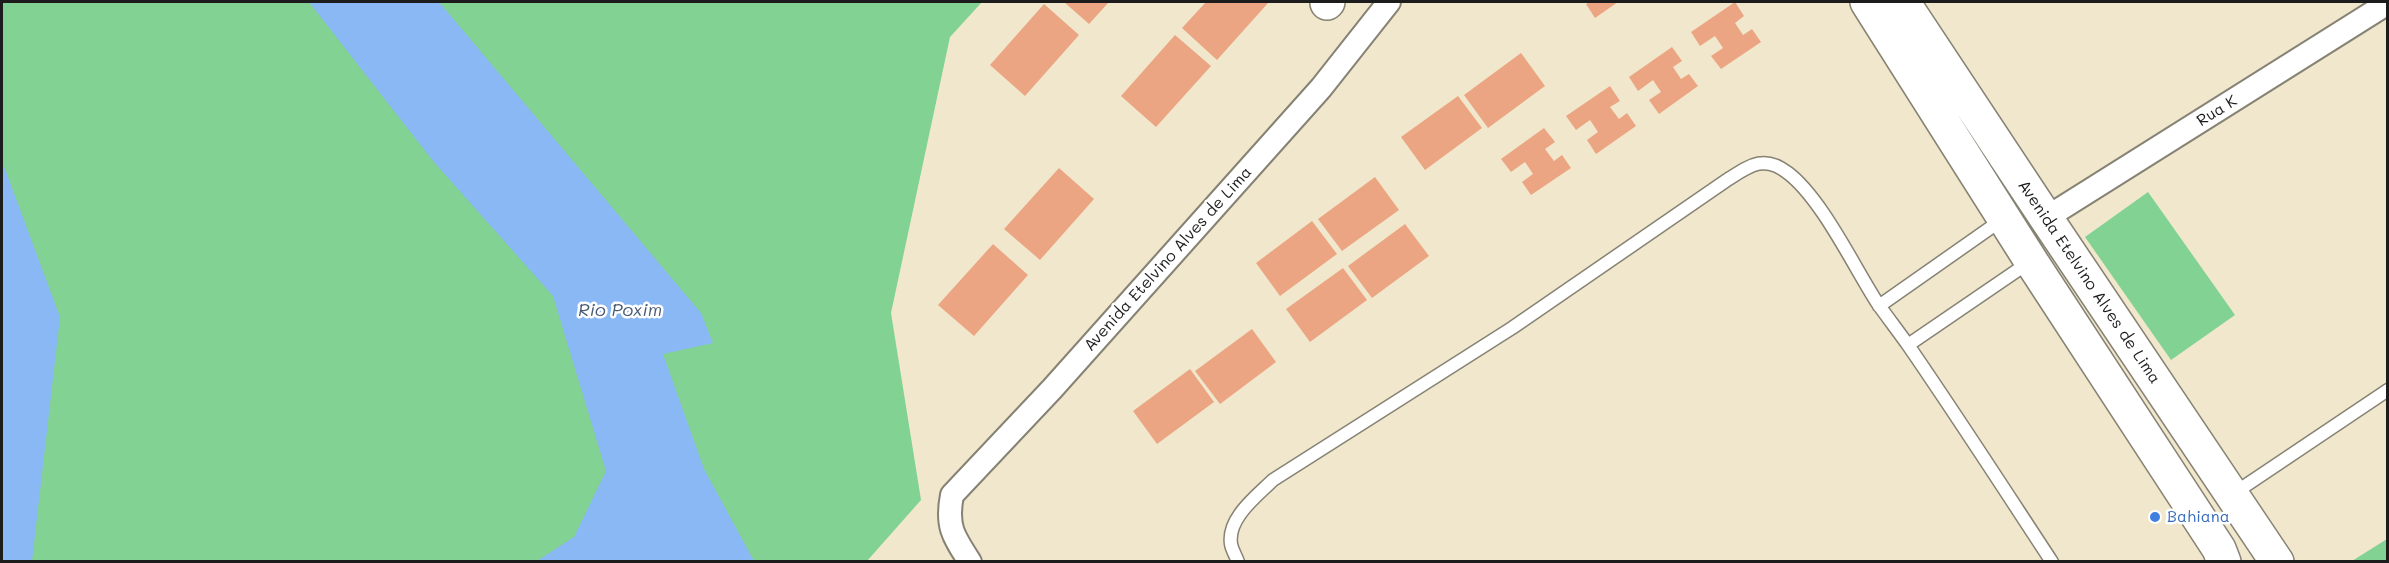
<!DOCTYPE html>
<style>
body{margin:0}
#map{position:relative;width:2389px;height:563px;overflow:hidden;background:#f0e7cc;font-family:Mali,sans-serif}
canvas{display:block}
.frame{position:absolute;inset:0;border:3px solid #1c1c1c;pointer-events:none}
</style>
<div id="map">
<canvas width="2389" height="563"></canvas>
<div class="frame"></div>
</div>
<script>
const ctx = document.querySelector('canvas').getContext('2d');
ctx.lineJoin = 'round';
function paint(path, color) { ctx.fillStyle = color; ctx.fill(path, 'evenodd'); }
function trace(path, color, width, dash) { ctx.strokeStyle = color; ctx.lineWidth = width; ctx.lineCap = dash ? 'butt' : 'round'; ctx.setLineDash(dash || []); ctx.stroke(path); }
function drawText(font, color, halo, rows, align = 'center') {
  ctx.font = font + ' Mali,sans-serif'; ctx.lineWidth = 5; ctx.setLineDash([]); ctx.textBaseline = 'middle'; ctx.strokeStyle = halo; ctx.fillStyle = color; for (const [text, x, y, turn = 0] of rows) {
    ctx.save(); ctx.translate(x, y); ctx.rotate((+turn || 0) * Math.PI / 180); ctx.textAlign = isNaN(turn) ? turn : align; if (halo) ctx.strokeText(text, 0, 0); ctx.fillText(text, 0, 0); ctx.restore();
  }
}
const green = new Path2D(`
 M2,2h980l-32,35 -59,276 30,187 -54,61h-865z
 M2148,192l87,123 -64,45 -86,-123z
 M2387,539v22h-35z`);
const water = new Path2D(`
 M309,2h130l262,311 12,30 -50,11 41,115 50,92h-217l37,-24 32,-66 -53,-175 -120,-135z
 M2,161l58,156 -28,244h-30z`);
const building = new Path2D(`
 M1064,2h45l-20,22z
 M1206,2h63l-52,58 -35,-32z
 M1590,2h28l-23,16 -9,-14z
 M1735,2l9,14 -9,7 8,12 9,-6 9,13 -40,27 -10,-13 12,-8 -8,-12 -15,10 -9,-14z
 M1044,4l35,31 -54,61 -35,-31z
 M1175,35l36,31 -55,61 -35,-31z
 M1672,47l10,14 -9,6 8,12 8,-5 9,12 -39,28 -10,-14 12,-8 -8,-12 -15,11 -9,-14z
 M1521,53l24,33 -57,42 -24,-33z
 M1610,86l10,15 -10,6 9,12 8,-6 9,13 -40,28 -9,-14 11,-8 -8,-12 -14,10 -10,-14z
 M1458,96l24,32 -57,42 -24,-33z
 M1544,128l11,14 -10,7 9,12 8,-6 9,13 -40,27 -9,-13 11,-8 -8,-12 -14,10 -10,-13z
 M1059,168l35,31 -54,61 -36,-31z
 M1375,177l24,33 -57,41 -24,-32z
 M1312,221l25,33 -57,42 -24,-33z
 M1405,224l24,32 -57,42 -24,-32z
 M993,244l35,31 -54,61 -36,-31z
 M1343,268l24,32 -57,42 -24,-33z
 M1252,329l24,33 -56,42 -25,-33z
 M1190,369l24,33 -57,42 -24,-33z`);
const lane = new Path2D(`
 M1879,306l124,-87
 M1908,345l123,-84
 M2233,494l155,-104
 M1238,562c-2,-6 -6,-12 -7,-18 -4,-26 26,-48 42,-64l239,-152 215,-148c22,-14 37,-26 61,-7 34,26 66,94 90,131 10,14 20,27 30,41 49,71 96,144 144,217`);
const street = new Path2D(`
 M2046,218l342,-215
 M970,562c-17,-26 -24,-36 -18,-67l100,-106 269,-301 68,-86`);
const secondary = new Path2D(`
 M1867,2l164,259 188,288 5,13
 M1903,2l143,216 231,344
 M1327,3l1,-1`);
const markers = [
 [2155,517,6,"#3f7fe0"]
];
const streetNames = [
 ["Rua K",2217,111,-32],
 ["Avenida Etelvino Alves de Lima",1168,259,-48],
 ["Avenida Etelvino Alves de Lima",2089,282,56]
];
const shopNames = [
 ["Bahiana",2167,517]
];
const waterNames = [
 ["Rio Poxim",620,310]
];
paint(green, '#81d293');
paint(water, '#89b8f4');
paint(building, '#eca583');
trace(lane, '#868274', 15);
trace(street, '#868274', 26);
trace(secondary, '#868274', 36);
trace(lane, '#fff', 12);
trace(street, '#fff', 22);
trace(secondary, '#fff', 33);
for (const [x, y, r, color] of markers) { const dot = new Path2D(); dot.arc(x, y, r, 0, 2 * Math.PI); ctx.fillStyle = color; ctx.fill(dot); trace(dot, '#fff', 2); }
drawText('16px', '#1c1c1c', '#fff', streetNames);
drawText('16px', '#366cbe', '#fff', shopNames, 'left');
drawText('italic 18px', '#485a72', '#fff', waterNames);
</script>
